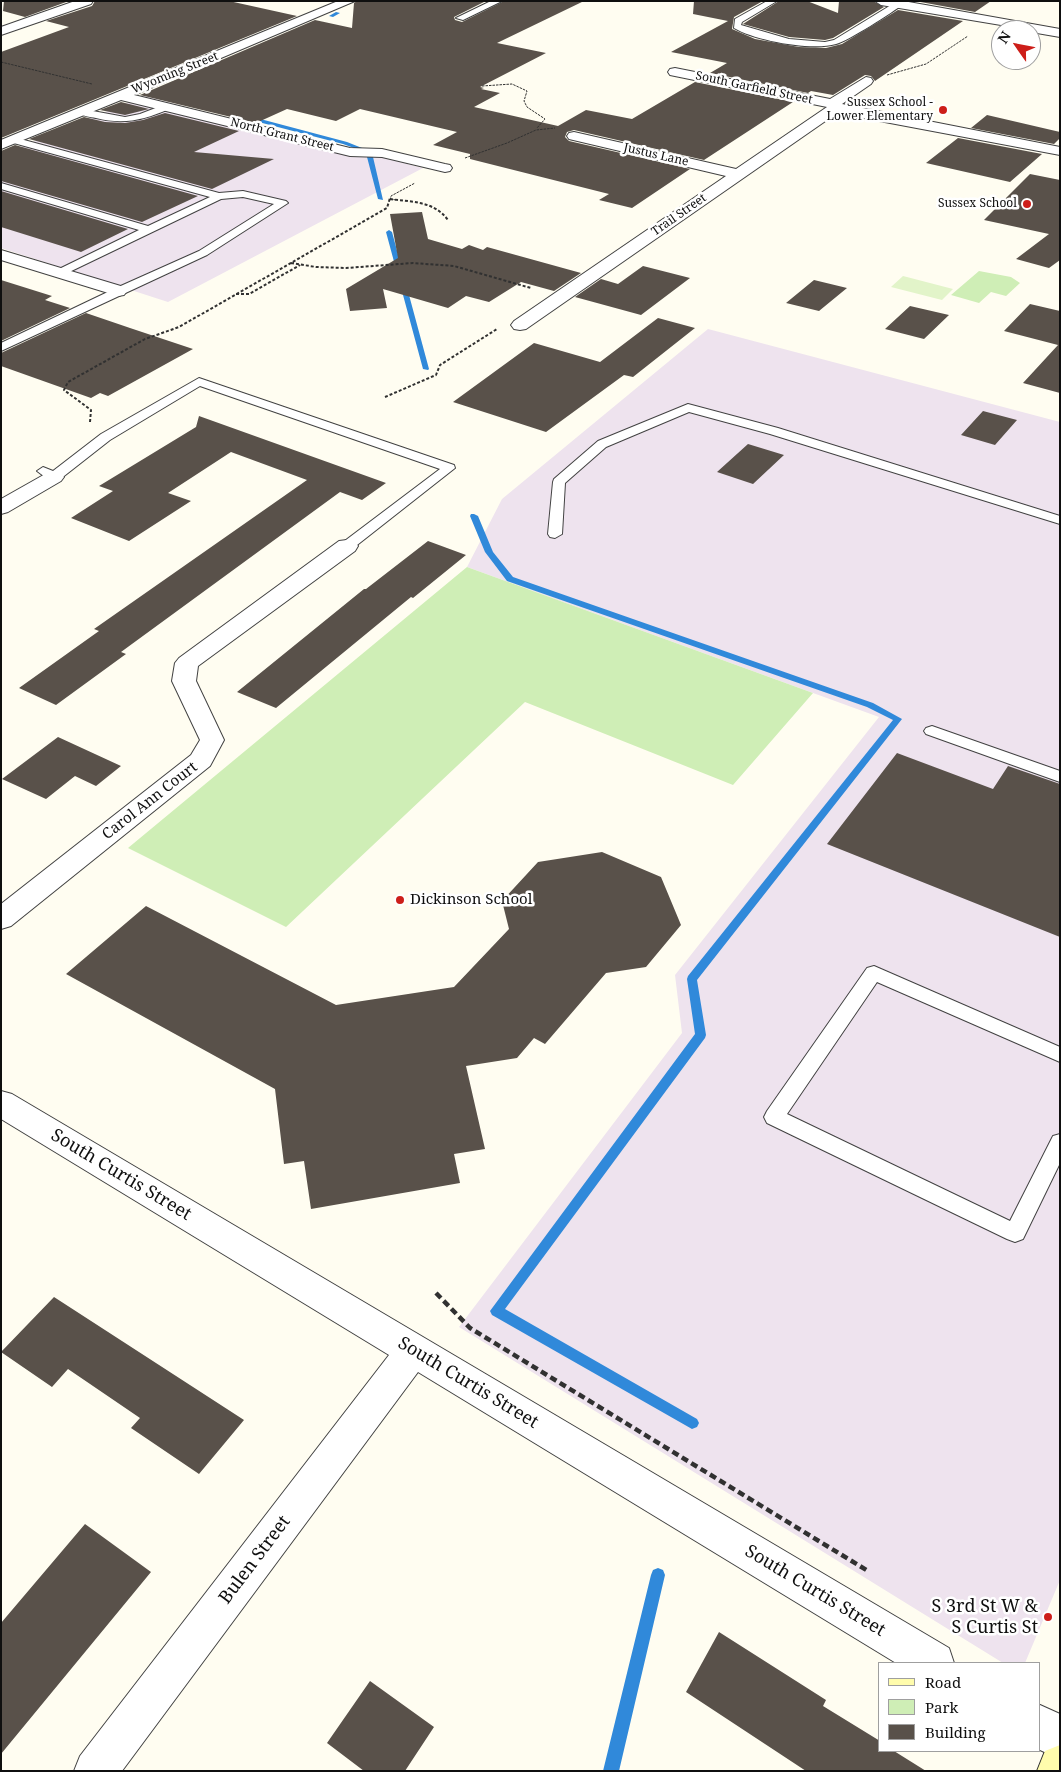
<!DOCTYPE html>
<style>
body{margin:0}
#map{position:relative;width:1061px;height:1772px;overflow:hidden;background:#fffdf1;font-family:"Noto Serif",serif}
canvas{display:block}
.frame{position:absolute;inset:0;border:2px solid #0f0f0f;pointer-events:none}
.legend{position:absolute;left:878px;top:1662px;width:162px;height:90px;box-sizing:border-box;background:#fff;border:1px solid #9f9f9f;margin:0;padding:6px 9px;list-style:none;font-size:15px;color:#0f0f0f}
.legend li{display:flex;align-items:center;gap:10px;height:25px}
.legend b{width:25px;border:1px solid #9f9f9f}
.north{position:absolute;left:991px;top:20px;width:50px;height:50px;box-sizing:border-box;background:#fff;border:1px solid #9f9f9f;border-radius:50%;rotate:303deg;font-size:14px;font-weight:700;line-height:20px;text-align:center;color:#0f0f0f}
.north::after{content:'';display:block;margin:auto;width:18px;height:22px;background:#cd1e19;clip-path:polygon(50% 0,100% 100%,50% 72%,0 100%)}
</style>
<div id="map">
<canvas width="1061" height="1772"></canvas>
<div class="frame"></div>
<ul class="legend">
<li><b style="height:6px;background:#fffcac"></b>Road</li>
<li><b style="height:14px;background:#cfeeb6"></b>Park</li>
<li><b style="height:14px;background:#59514a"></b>Building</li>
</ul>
<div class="north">N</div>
</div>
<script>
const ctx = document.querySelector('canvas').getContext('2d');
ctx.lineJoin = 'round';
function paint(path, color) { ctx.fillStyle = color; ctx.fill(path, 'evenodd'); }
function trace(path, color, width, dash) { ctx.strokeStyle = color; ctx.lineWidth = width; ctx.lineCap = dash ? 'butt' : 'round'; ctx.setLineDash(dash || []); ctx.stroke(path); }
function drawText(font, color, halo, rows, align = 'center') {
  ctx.font = font + ' "Noto Serif",serif'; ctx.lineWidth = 5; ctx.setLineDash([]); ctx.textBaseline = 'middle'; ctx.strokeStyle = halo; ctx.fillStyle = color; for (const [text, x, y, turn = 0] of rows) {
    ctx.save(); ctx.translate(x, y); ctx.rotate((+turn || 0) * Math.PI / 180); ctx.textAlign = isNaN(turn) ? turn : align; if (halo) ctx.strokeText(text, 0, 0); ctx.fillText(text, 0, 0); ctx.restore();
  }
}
const industrial = new Path2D(`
 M144,96l279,72 -255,134 -167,-54v-93z
 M708,329l352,93v1158l-35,83h-22l-544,-336 223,-294 -7,-58 204,-258 -412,-150 35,-68z`);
const green = new Path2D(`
 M979,271l32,6 9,6 -14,13 -15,-4 -12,11 -28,-8z
 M467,567l346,126 -80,92 -208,-83 -239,225 -158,-79z`);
const pitch = new Path2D(`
 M903,276l50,13 -11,11 -51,-13z`);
const stream = new Path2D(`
 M336,12l4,1 -7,4 -4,-1z
 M249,116l98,26 20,8 -5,1 -19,-7 -96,-25z
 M370,155l3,2 10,43 -5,-1 -11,-42z
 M389,230l3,2 37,137 -1,1 -5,-1 -37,-137z
 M471,514h3l4,2 15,36 20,25 360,126 29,16 -205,261 9,55 -1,3 -200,271 192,110 2,4 -2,4 -5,2 -200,-114 -2,-4 205,-277 -8,-55 1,-3 205,-256 -26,-13 -360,-126 -22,-29 -15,-36z
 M658,1568l5,2 2,5 -46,196h-16l48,-196 2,-5z`);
const building = new Path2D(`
 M4,1h65l-44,16 -22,-6z
 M95,1h134l68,15 -296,122v-86l68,-25 -23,-6 46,-15z
 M357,1h129l-32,16 1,3 7,2 42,-21h80l-87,42 49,10 -66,34 4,1 -3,1 19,4 -26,14 84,19 28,-16 46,9 63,-37 98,20 -89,58 -130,-30 -7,2 -2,5 4,4 121,28 -58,39 -33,-8 10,-6 -139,-35v-5l-37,-9 24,-13 -97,-23 -24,12 -49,-12 -31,14 -116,-28 175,-75 37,8 2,-25z
 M694,1h69l-29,16 -2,12 23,10 44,8 27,1 16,-4 56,-34 65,11 -88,60 -4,-5 -6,-1 -32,20 -22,-4 -3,2 -98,-20 17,-10 -56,-11 57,-31 -35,-7z
 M779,1h28l31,12 1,-12h34l11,6 -51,31 -8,2 -36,-3 -46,-13z
 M915,1h76l-16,11z
 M121,102l28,7 -24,6 -25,-5z
 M165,113l74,18 -45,21 80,7 -62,30 -183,-50 55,-22 21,5 20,1 18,-3z
 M987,115l73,17v6l-6,6 -83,-16z
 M958,138l84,16 -32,28 -84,-19z
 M15,145l183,51 -56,26 -141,-41v-30z
 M1030,174l30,6v80l-11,8 -33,-9 33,-25 -65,-14z
 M1,191l127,38 -47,23 -80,-25z
 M422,212l6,27 34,10 7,-4 14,5 4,-3 94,26 -27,18 -33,-9 -32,20 -23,-6 -18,12 -65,-19 4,19 -37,3 -4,-22 52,-31 -8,-44z
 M643,266l47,12 -49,37 -66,-18 26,-18 17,5z
 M1,280l51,16 -7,4 25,8 -69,33z
 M814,280l33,8 -28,23 -33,-8z
 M1030,304l30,7v82l-37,-10 35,-38 -54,-14z
 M910,306l39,9 -25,24 -39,-10z
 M86,313l44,15 63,21 -85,47 -8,-3 -9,5 -90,-32v-13z
 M658,318l37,10 -62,49 -9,-2 -78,57 -93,-30 81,-59 66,19z
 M983,411l34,9 -22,25 -34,-10z
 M199,416l187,67 -24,17 -22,-8 -219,160 5,2 -70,51 -37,-17 80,-57 -5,-2 213,-149 -76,-28 -63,41 23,8 -62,40 -58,-23 42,-27 -14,-5 97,-59z
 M748,444l36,11 -31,29 -36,-12z
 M428,541l38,14 -53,43 -2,-1 -135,111 -39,-16 127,-103h2z
 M58,737l63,29 -25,20 -21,-10 -29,23 -44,-20z
 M897,753l96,36 15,-23 52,18v153l-233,-93z
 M602,852l59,25 20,48 -35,42 -40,6 -61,71 -11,-6 -17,20 -51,8 19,83 -31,5 6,29 -149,26 -7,-48 -20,3 -9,-75 -209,-115 80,-68 190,99 118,-18 55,-58 -7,-28 36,-39z
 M54,1297l190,123 -45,54 -68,-46 9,-10 -72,-49 -16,18 -51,-35z
 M85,1524l66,48 -150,182v-131z
 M719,1632l107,68 -3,6 57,35v10h14l32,20h-120l-120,-79z
 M370,1681l64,46 -29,44h-41l-37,-28z`);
const pathFar2 = new Path2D(`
 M1,62l91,22
 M887,75l39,-11 42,-28
 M482,86l30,-2 15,7 -3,10 3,6 18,12 -8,9
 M465,158l42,-15 29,-13 19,-2
 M390,199l6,1
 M390,200l1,-4 24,-13`);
const pathFar1 = new Path2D(`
 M390,199c22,3 44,2 58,21
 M291,263l25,4 30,1 67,-5 41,3 77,22
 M236,294h13l51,-29
 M385,397l51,-22 4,-10 57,-36
 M90,422l1,-12 -27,-20 4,-8 77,-43 34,-12 208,-119 3,-10`);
const path = new Path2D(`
 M436,1293l34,35 398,243`);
const lane = new Path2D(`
 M491,1h11l-39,19 -7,-2z
 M767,1h10l-35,21 -1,3 48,14 36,3 9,-2 62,-38 7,2c-8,7 -57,38 -67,40 -24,7 -80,-3 -102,-16l1,-9z
 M166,104l4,3 -1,2c-25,11 -46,16 -73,9 -6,-1 -14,-2 -18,-6l4,-3 43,8 15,-3z
 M13,137l206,56 24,-2 43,10 2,2 -81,52 -206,96v-8l113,-54 85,-38 75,-47 -31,-7 -22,2 -158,76h-8l-1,-2 1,-2 84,-41 -138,-41v-6l147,43 62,-29 -200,-55v-4z
 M199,378l255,87 1,3 -103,81h-10l-2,-3 2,-3 98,-74 -240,-83 -90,54 -51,40h-10l-12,-9 6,-4 10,4 48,-37z
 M688,404l90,24 282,88v8l-290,-90 -81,-22 -83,35 -41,36 -3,51 -7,4 -5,-1 -2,-3 5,-52 1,-3 44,-38z
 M932,726l128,45v11l-134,-48 -2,-3 2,-3z
 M874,966l186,81v15l-183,-80 -90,132 223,107 43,-85 7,-2v29l-37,76 -8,3 -8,-3 -240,-116 -3,-6 3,-6 100,-143z`);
const street = new Path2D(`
 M75,1h18l-2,3 -90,31v-8z
 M338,1h17l-221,94 216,53 32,1 63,15 5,1 2,3 -2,3 -5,1 -63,-15 -32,-1 -229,-56 -120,49v-9z
 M875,1h28l157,28v8l-29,-5v-2l-150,-25z
 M675,68l155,31 36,-22 5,1 2,3 -2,3 -29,20 218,43v8l-223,-42 -311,216 -6,1 -6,-1 -3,-4 3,-4 212,-145 -157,-37 -2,-3 2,-3 5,-1 162,37 91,-62 -157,-32 -2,-3 2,-3z
 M1,250l123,37 3,4 -3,4 -6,1 -117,-36z
 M54,471l7,2 3,4 -3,4 -53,31 -7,2v-15l46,-26z
 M347,540l8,1 3,5 -3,5 -157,115 -2,15 28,59 -14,26 -199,160 -10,3v-25l190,-149 9,-15 -28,-59 3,-18 4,-5 160,-117z
 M1,1091l11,3 937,554 5,15h-58l-478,-291 -296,399h-48l6,-15 309,-401 -388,-236z
 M1040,1705l20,9v45l-20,-9z`);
const secondary = new Path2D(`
 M1060,1745v26h-23l8,-20z`);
const markers = [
 [943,110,5,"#cd1e19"],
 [1027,204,5,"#cd1e19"],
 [400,900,5,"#cd1e19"],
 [1048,1617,5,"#cd1e19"]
];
const farStreetnames = [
 ["Wyoming Street",175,73,-22],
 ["South Garfield Street",754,88,12],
 ["North Grant Street",282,135,14],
 ["Justus Lane",656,155,13],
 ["Trail Street",679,215,-35]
];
const farPoinames = [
 ["Sussex School -",933,103],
 ["Lower Elementary",933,117],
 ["Sussex School",1017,204]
];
const streetNames = [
 ["Carol Ann Court",150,801,-38]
];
const poiNames = [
 ["Dickinson School",410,900]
];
const nearStreetnames = [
 ["South Curtis Street",121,1175,31],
 ["South Curtis Street",468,1383,31],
 ["Bulen Street",255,1560,-53],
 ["South Curtis Street",815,1591,31]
];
const nearPoinames = [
 ["S 3rd St W &",1038,1607],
 ["S Curtis St",1038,1628]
];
paint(industrial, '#eee3ee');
paint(green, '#cfeeb6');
paint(pitch, '#e2f4c9');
paint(stream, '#3089da');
paint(building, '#59514a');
trace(lane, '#424242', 2);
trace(street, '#424242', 2);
trace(secondary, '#313131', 2);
trace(pathFar2, '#313131', 1, [2.5, 1]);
trace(pathFar1, '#313131', 2, [3, 2]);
trace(path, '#313131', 4.5, [7, 4]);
paint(lane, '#fff');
paint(street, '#fff');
paint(secondary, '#fffcac');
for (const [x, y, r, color] of markers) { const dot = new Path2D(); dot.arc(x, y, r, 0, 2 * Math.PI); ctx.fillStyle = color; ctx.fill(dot); trace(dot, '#fff', 2); }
drawText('12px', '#0f0f0f', '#fff', farStreetnames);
drawText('12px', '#0f0f0f', '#fff', farPoinames, 'right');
drawText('15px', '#0f0f0f', '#fff', streetNames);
drawText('15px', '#0f0f0f', '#fff', poiNames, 'left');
drawText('18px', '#0f0f0f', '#fff', nearStreetnames);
drawText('18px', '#0f0f0f', '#fff', nearPoinames, 'right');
</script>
